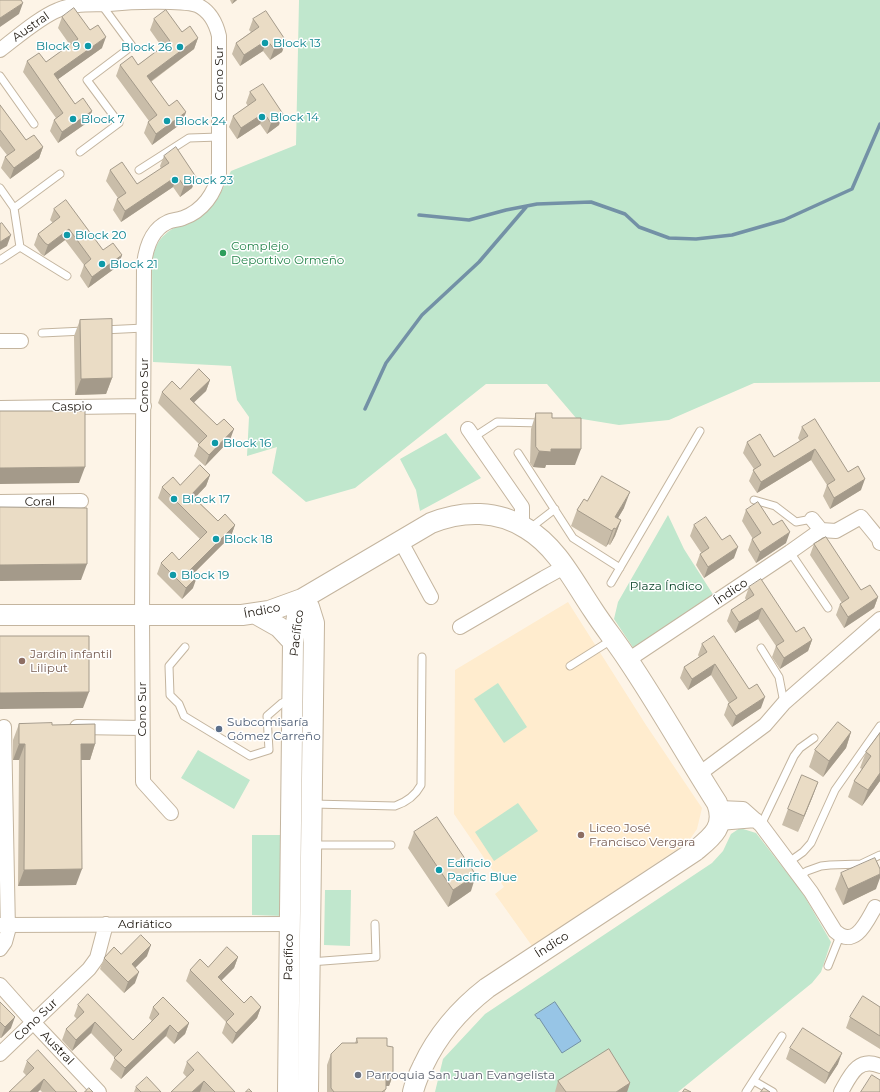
<!DOCTYPE html>
<meta charset="utf-8">
<style>
body{margin:0}
canvas{display:block;background:#fdf4e7}
</style>
<canvas width="880" height="1092"></canvas>
<script>
const ctx = document.querySelector('canvas').getContext('2d');
ctx.lineJoin = 'round';
function paint(path, color) { ctx.fillStyle = color; ctx.fill(path, 'evenodd'); }
function trace(path, color, width, dash) { ctx.strokeStyle = color; ctx.lineWidth = width; ctx.lineCap = dash ? 'butt' : 'round'; ctx.setLineDash(dash || []); ctx.stroke(path); }
function drawText(font, color, halo, rows, align = 'center') {
  ctx.font = font + ' Montserrat,sans-serif'; ctx.lineWidth = 3; ctx.setLineDash([]); ctx.textBaseline = 'middle'; ctx.strokeStyle = halo; ctx.fillStyle = color; for (const [text, x, y, turn = 0] of rows) {
    ctx.save(); ctx.translate(x, y); ctx.rotate((+turn || 0) * Math.PI / 180); ctx.textAlign = isNaN(turn) ? turn : align; if (halo) ctx.strokeText(text, 0, 0); ctx.fillText(text, 0, 0); ctx.restore();
  }
}
const built = new Path2D(`
 M568,602l78,123 56,83 -5,21 -9,13 -156,104 -37,-52 9,-7 -50,-73 1,-144z`);
const green = new Path2D(`
 M299,0h581v382l-126,1 -85,37 -50,5 -43,-7 -29,-34h-61l-131,104 -49,14 -34,-29 5,-26 -30,9 2,-39 -12,-17 -6,-34 -78,-4 -1,-99c3,-28 19,-34 41,-45 5,-2 10,-4 14,-7 12,-10 17,-26 24,-40l65,-26z
 M446,433l35,45 -61,33 -4,-21 -16,-31z
 M668,515l16,34 30,47 -80,53 -20,-30 4,-17z
 M498,683l29,44 -23,16 -30,-44z
 M198,750l52,30 -16,29 -53,-31z
 M518,803l20,28 -44,30 -19,-29z
 M740,828l16,5 46,59 29,50 -10,30 -9,11 -134,109h-243l8,-33 42,-45 227,-151 11,-12 8,-17z
 M252,835h30l1,81 -31,-1z
 M325,890h26l-1,56 -26,-1z`);
const water = new Path2D(`
 M555,1002l26,39 -19,12 -23,-35 -1,1 -3,-4z`);
const stream = new Path2D(`
 M419,215l50,5 37,-10 31,-6 54,-2 34,12 14,13 30,11 27,1 36,-4 52,-15 68,-31 28,-65
 M365,409l21,-46 36,-48 57,-53 48,-56`);
const lane = new Path2D(`
 M0,76l34,48
 M80,152l39,-29 -32,-43 45,-34 -31,-42
 M139,170l50,-32 30,-1
 M0,188l14,20
 M20,247l-6,-39 46,-34
 M0,260l20,-13 47,29
 M103,330l41,-2
 M42,333l42,-2
 M474,437l23,-15 45,1
 M518,453l55,85 47,30
 M754,500l21,6 21,16 16,-3
 M529,529l26,-20
 M790,552l38,56
 M611,583l89,-152
 M185,647l-16,19 1,29 9,9 5,12 66,40 19,-6 -2,-34 15,-13 9,-4
 M761,648l18,29 5,26
 M570,666l43,-27
 M313,804l82,2c12,-4 20,-10 26,-21l1,-128
 M761,825l33,-69 6,-8 14,-10
 M311,845h80
 M789,862l14,-10 8,-9 24,-53 45,-64
 M799,876l8,-5 14,-5 9,-1 31,-1 19,-9
 M310,962l66,-5 -1,-33
 M828,966l12,-30
 M754,1081l19,11
 M746,1092l36,-56`);
const street = new Path2D(`
 M0,50c16,-12 40,-33 58,-40 16,-7 34,-5 51,-6 22,-2 70,-4 88,1 13,6 19,18 22,31v138c-4,19 -16,37 -36,44 -5,2 -11,2 -15,4 -16,7 -22,26 -24,42l-2,352 1,166 28,31
 M0,341h21
 M0,408l144,-2
 M468,429l54,78v19
 M0,502l81,-1
 M821,530l15,1 25,-14 18,22 1,4
 M400,540l31,57
 M460,627l84,-49 20,-11
 M628,660l162,-108 31,-22 -9,-11
 M77,727l65,1
 M699,774l66,-49 19,-22 96,-84
 M719,808l24,1 18,16 50,67 24,39c20,18 31,-8 40,-24
 M719,823l37,-3
 M0,925l290,-1
 M0,949l5,-7 3,-11 -4,-204
 M0,985l33,37 66,70
 M0,1054l89,-85 8,-11 9,-34
 M841,1092c9,-16 17,-36 39,-26`);
const secondary = new Path2D(`
 M302,599l7,8 5,16 -6,469
 M256,614l23,13 14,15
 M0,615h242l27,-4 33,-12 129,-76c32,-13 67,-13 96,6 30,18 47,53 66,81 11,17 24,33 35,50 31,46 59,96 89,143 9,24 -5,34 -22,48l-208,137c-27,21 -49,46 -64,78 -4,8 -8,17 -10,26
 M288,1092l5,-450 5,-32 4,-11`);
const wall = new Path2D(`
 M230,0h7l-5,4z
 M62,17l40,31 -44,31 17,25 17,7 -4,11 -30,21 -8,-12 4,-11 2,-2 -33,-46 4,-11 19,1 24,-17 -12,-17z
 M154,19l28,13 16,6 -4,11 -43,33 18,24 17,6 -4,11 -30,22 -8,-12 4,-11 1,-1 -33,-45 4,-11h18l24,-18 -12,-17z
 M253,19l33,22 -4,11 -12,8 -7,-9 -23,15 -8,-12 4,-11 15,-11 -2,-2z
 M250,92l29,33 -12,9 -7,-10 -23,15 -8,-12 4,-11 15,-10 -2,-3z
 M0,105l26,35 17,7 -4,11 -29,21 -9,-11 4,-11 2,-2 -7,-9z
 M164,156l32,21 -4,11 -12,9 -7,-10 -52,35 -8,-12 4,-11 1,-1 -12,-17 4,-11 27,14 24,-15 -1,-3z
 M54,209l49,41 19,5 -4,11 -30,22 -8,-12 4,-11 -19,-25 -21,16 -3,-2 -7,-9 4,-11 15,-11 -3,-3z
 M80,320l32,58 -6,16 -31,1 -1,-59z
 M210,380l-4,11 -12,11 36,38 -25,26 -11,-10 5,-12 -41,-41 4,-11 18,-3z
 M536,413l16,5 23,47h-29l-1,3 -12,-1 -3,-4 1,-34z
 M802,427l46,45 13,18 -31,19 -7,-13 4,-11 -16,-25 -54,33 -8,-12 5,-12 -11,-16 4,-11 27,15 26,-16 -2,-3z
 M210,475l-4,11 -11,12 23,23 17,4 -4,11 -38,38v14l-11,11 -25,-25 4,-11 18,-3 21,-21 -42,-41 4,-11 18,-2z
 M587,501l37,7 -6,10 3,2 -6,16 -5,9 -2,-1 -2,3 -35,-21 6,-16z
 M746,510l27,15 13,18 -30,20 -8,-13 4,-11h1l-11,-18z
 M694,525l28,15 12,18 -30,20 -8,-13 4,-11h2l-12,-18z
 M814,544l47,46 17,7 -4,11 -30,20 -8,-13 4,-11 2,-1 -32,-48z
 M749,587l47,45 16,8 -4,11 -28,18 -8,-12 4,-11 -18,-27 -23,14 -8,-12 4,-11 15,-10 -1,-2z
 M702,644l47,45 12,19 -29,19 -8,-12 4,-11 1,-1 -18,-28 -23,15 -8,-12 4,-11 15,-10 -1,-2z
 M19,724l33,1 43,19 -5,16h-9l-5,125 -58,1 1,-126h-6v-20z
 M851,732l-5,16 -23,29 -14,-10 6,-17z
 M880,733v48l-18,25 -14,-9 6,-16 8,-12 -2,-1 6,-16z
 M818,782l-6,16 -14,34 -16,-7 6,-16z
 M414,832l57,59 -23,16 -40,-59z
 M841,873l35,16 -33,16 -8,-16z
 M121,954l26,2 -12,12v15l-11,10 -24,-24 4,-11z
 M238,957l-4,11 -13,12 23,23 17,4 -4,11 -25,26 -10,-11 4,-11 -40,-41 4,-11 18,-3z
 M0,1002l11,26 -10,10h-1z
 M78,1005l55,35 19,-19 -3,-3 4,-11 36,16 -4,11 -11,10 -8,-8 -45,43 -11,-10 5,-11 -24,-25 -19,18 -10,-11 4,-11 11,-10 -3,-3z
 M880,1007v42l-34,-21 4,-11z
 M357,1038l30,8 6,29 -4,11h-3l-1,6h-58v-27l4,-11 24,-11z
 M790,1048l48,16 -13,20 -39,-25z
 M27,1061l50,31h-35l-19,-20z
 M187,1062l48,30h-35l-17,-19z
 M558,1081l72,2 -3,9h-72z
 M136,1087l25,5h-27z`);
const shadedWall = new Path2D(`
 M234,0h3l-5,4z
 M23,3l-4,11 -19,13v-9z
 M106,37l-4,11 -52,37 4,-11z
 M198,38l-4,11 -51,38 4,-11z
 M267,40l-4,11 -23,15 4,-11z
 M286,41l-4,11 -12,8 4,-11z
 M92,111l-4,11 -30,21 4,-11z
 M186,112l-4,11 -30,22 4,-11z
 M264,113l-4,11 -23,15 4,-11z
 M283,114l-4,11 -12,9 4,-11z
 M43,147l-4,11 -29,21 4,-11z
 M177,176l-4,11 -52,35 4,-11z
 M196,177l-4,11 -12,9 4,-11z
 M69,229l-4,11 -21,16 4,-11z
 M11,235l-4,11 -7,4v-8z
 M122,255l-4,11 -30,22 4,-11z
 M112,378l-6,16 -31,1 6,-16z
 M210,380l-4,11 -20,19 4,-11z
 M234,429l-4,11 -25,26 4,-11z
 M551,449h30l-6,16h-29l-1,3 -12,-1 6,-16z
 M815,449l-4,11 -54,33 4,-11z
 M85,467l-6,16 -79,1v-16z
 M210,475l-4,11 -19,20 4,-11z
 M865,479l-4,11 -31,19 4,-11z
 M630,492l-6,16 -13,22 4,-13z
 M621,520l-6,16 -5,9 6,-16z
 M235,525l-4,11 -45,45 4,-11z
 M614,528l-6,16 -2,3 6,-16z
 M790,532l-4,11 -30,20 4,-11z
 M738,547l-4,11 -30,20 4,-11z
 M87,564l-6,16 -81,1v-16z
 M197,577l-4,11 -11,11 4,-11z
 M878,597l-4,11 -30,20 4,-11z
 M762,608l-4,11 -23,14 4,-11z
 M812,640l-4,11 -28,18 4,-11z
 M715,664l-4,11 -23,15 4,-11z
 M89,692l-6,16 -83,1v-16z
 M765,697l-4,11 -29,19 4,-11z
 M851,732l-5,16 -23,29 6,-16z
 M19,744h6l-6,16h-6z
 M81,744h14l-5,16h-15z
 M880,773v8l-18,25 6,-16z
 M818,782l-6,16 -14,34 6,-16z
 M82,869l-6,16 -58,1 6,-16z
 M880,874v4l-4,11 -33,16 5,-16z
 M476,875l-5,16 -23,16 5,-17z
 M151,945l-4,11 -19,19 4,-11z
 M238,957l-4,11 -20,20 4,-11z
 M139,972l-4,11 -11,10 4,-11z
 M261,1007l-4,11 -25,26 4,-11z
 M15,1017l-4,11 -10,10 4,-11z
 M95,1022l-4,11 -19,18 4,-11z
 M189,1023l-4,11 -11,10 4,-11z
 M170,1025l-4,11 -45,43 4,-11z
 M842,1053l-4,11 -13,20 4,-11z
 M386,1075h7l-4,11h-7z
 M44,1079l-4,11 -2,2h-8z
 M204,1081l-4,11h-8z
 M630,1083l-3,9h-11z`);
const building = new Path2D(`
 M0,0h21l2,3 -23,15z
 M74,8l16,22 8,-5 8,12 -52,37 21,30 8,-6 9,13 -30,21 -8,-12 9,-7 -36,-52 12,-8 7,9 32,-23 -16,-22z
 M166,10l16,22 8,-6 8,12 -51,38 22,30 8,-6 9,12 -30,22 -8,-12 9,-7 -37,-50 12,-9 6,9 32,-24 -16,-22z
 M266,11l20,30 -12,8 -7,-9 -23,15 -8,-12 23,-16 -6,-8z
 M263,84l20,30 -12,9 -7,-10 -23,15 -8,-12 23,-16 -6,-8z
 M0,105l26,35 8,-5 9,12 -29,21 -9,-11 10,-7 -15,-20z
 M176,147l20,30 -12,9 -7,-10 -52,35 -8,-12 9,-6 -16,-23 12,-8 15,22 32,-21 -5,-7z
 M66,200l37,50 10,-7 9,12 -30,22 -8,-12 7,-6 -22,-30 -21,16 -3,-2 -7,-9 22,-17 -6,-8z
 M2,223l9,12 -11,7v-18z
 M112,319v59l-31,1 -1,-59z
 M199,369l11,11 -20,19 27,26 7,-6 10,10 -25,26 -11,-10 9,-9 -45,-44 10,-11 8,8z
 M0,411h85v56l-85,1z
 M536,413h16v5h29v31h-30v3l-12,-1 -3,-4z
 M815,419l33,53 10,-6 7,13 -31,19 -7,-13 8,-5 -20,-31 -54,33 -8,-12 8,-5 -14,-23 13,-8 14,23 34,-21 -6,-9z
 M200,465l10,10 -19,20 27,26 7,-7 10,11 -45,45 7,7 -11,11 -25,-25 11,-11 7,8 28,-28 -45,-45 11,-10 7,8z
 M602,476l28,16 -15,25 6,3 -5,9 -2,-1 -2,3 -35,-21 7,-11 3,2z
 M758,502l15,23 9,-5 8,12 -30,20 -8,-13 9,-6 -15,-23z
 M0,507l87,1v56l-87,1z
 M706,517l16,23 8,-5 8,12 -30,20 -8,-13 9,-6 -15,-23z
 M826,537l35,53 9,-5 8,12 -30,20 -8,-13 9,-6 -35,-54z
 M761,579l35,53 8,-5 8,13 -28,18 -8,-12 8,-5 -22,-33 -23,14 -8,-12 23,-15 -5,-8z
 M0,636h89v56l-89,1z
 M714,636l35,53 8,-5 8,13 -29,19 -8,-12 9,-6 -22,-34 -23,15 -8,-12 23,-15 -5,-8z
 M838,722l13,10 -22,29 -14,-11z
 M52,723v2l43,-1v20h-14l1,125 -58,1 1,-126h-6v-20z
 M880,733v40l-12,17 -14,-9 17,-25 -5,-4z
 M802,775l16,7 -14,34 -16,-7z
 M437,817l39,58 -23,15 -39,-58z
 M875,858l5,11v5l-32,15 -7,-16z
 M141,935l10,10 -19,19 7,8 -11,10 -24,-24 10,-11 7,7z
 M227,947l11,10 -20,20 26,26 7,-7 10,11 -25,26 -10,-11 8,-8 -44,-44 10,-11 8,8z
 M88,994l45,46 26,-26 -6,-7 10,-10 26,26 -11,10 -8,-8 -45,43 -11,-10 8,-8 -27,-28 -19,18 -10,-11 18,-17 -6,-7z
 M863,996l17,11v29l-30,-19z
 M0,1002l15,15 -10,10 -5,-5z
 M803,1028l39,25 -13,20 -39,-25z
 M357,1038h30v8l6,1v28h-7v14l-4,3h-48l-3,-4v-34l11,-11h15z
 M609,1049l21,34 -14,9h-50l-8,-11z
 M38,1050l39,42h-21l-12,-13 -14,13h-21l25,-24 -7,-7z
 M198,1052l37,40h-20l-11,-11 -12,11h-21l23,-22 -7,-8z
 M872,1075l8,5v12h-19z
 M147,1077l14,15h-20l-5,-5z
 M89,1088l4,4h-8z
 M764,1088l6,4h-9z
 M249,1089l3,3h-6z
 M685,1089l6,3h-8z`);
const markers = [
 [265,43,4,"#0f9aa8"],
 [88,46,4,"#0f9aa8"],
 [180,47,4,"#0f9aa8"],
 [262,117,4,"#0f9aa8"],
 [73,119,4,"#0f9aa8"],
 [167,121,4,"#0f9aa8"],
 [175,180,4,"#0f9aa8"],
 [67,235,4,"#0f9aa8"],
 [223,253,4,"#2e9e5b"],
 [102,264,4,"#0f9aa8"],
 [215,443,4,"#0f9aa8"],
 [174,499,4,"#0f9aa8"],
 [216,539,4,"#0f9aa8"],
 [173,575,4,"#0f9aa8"],
 [22,661,4,"#8d6e63"],
 [219,729,4,"#5c6f8a"],
 [581,835,4,"#8d6e63"],
 [439,870,4,"#0f9aa8"],
 [358,1075,4,"#6b7280"]
];
const streetNames = [
 ["Austral",31,27,-35],
 ["Cono Sur",219,73,-90],
 ["Cono Sur",144,385,-90],
 ["Caspio",72,407,-1],
 ["Coral",40,502,-1],
 ["Índico",731,592,-34],
 ["Índico",262,611,-11],
 ["Pacífico",297,633,-83],
 ["Cono Sur",142,709,-90],
 ["Adriático",145,924],
 ["Índico",552,945,-33],
 ["Pacífico",289,957,-89],
 ["Cono Sur",36,1020,-44],
 ["Austral",57,1048,46]
];
const cultureNames = [
 ["Block 13",273,43],
 ["Block 9",80,46,"right"],
 ["Block 26",172,47,"right"],
 ["Block 14",270,117],
 ["Block 7",81,119],
 ["Block 24",175,121],
 ["Block 23",183,180],
 ["Block 20",75,235],
 ["Block 21",110,264],
 ["Block 16",223,443],
 ["Block 17",182,499],
 ["Block 18",224,539],
 ["Block 19",181,575],
 ["Edificio",447,863],
 ["Pacific Blue",447,877]
];
const leisureNames = [
 ["Complejo",231,246],
 ["Deportivo Ormeño",231,260]
];
const parkNames = [
 ["Plaza Índico",666,586]
];
const educationNames = [
 ["Jardin infantil",30,654],
 ["Liliput",30,668],
 ["Liceo José",589,828],
 ["Francisco Vergara",589,842]
];
const serviceNames = [
 ["Subcomisaría",227,722],
 ["Gómez Carreño",227,736]
];
const worshipNames = [
 ["Parroquia San Juan Evangelista",366,1075]
];
paint(built, '#ffecce');
paint(green, '#c0e7cd');
paint(water, '#97c5e6');
trace(water, '#7391a6', 1);
trace(stream, '#7391a6', 3.5);
trace(lane, '#c4b59f', 9);
trace(street, '#c4b59f', 16);
trace(secondary, '#c4b59f', 22);
trace(lane, '#fff', 7);
trace(street, '#fff', 14);
trace(secondary, '#fff', 20);
paint(wall, '#c9bda9');
paint(shadedWall, '#a49a8a');
paint(building, '#eadcc5');
trace(building, '#a49a8a', 1);
for (const [x, y, r, color] of markers) { const dot = new Path2D(); dot.arc(x, y, r, 0, 2 * Math.PI); ctx.fillStyle = color; ctx.fill(dot); trace(dot, '#fff', 1.5); }
drawText('12px', '#1e1810', '#fff', streetNames);
drawText('12px', '#0d838f', '#fff', cultureNames, 'left');
drawText('12px', '#27864d', '#fff', leisureNames, 'left');
drawText('12px', '#003d21', '#fff', parkNames);
drawText('12px', '#785e54', '#fff', educationNames, 'left');
drawText('12px', '#4e5e75', '#fff', serviceNames, 'left');
drawText('12px', '#5b616d', '#fff', worshipNames, 'left');
</script>
